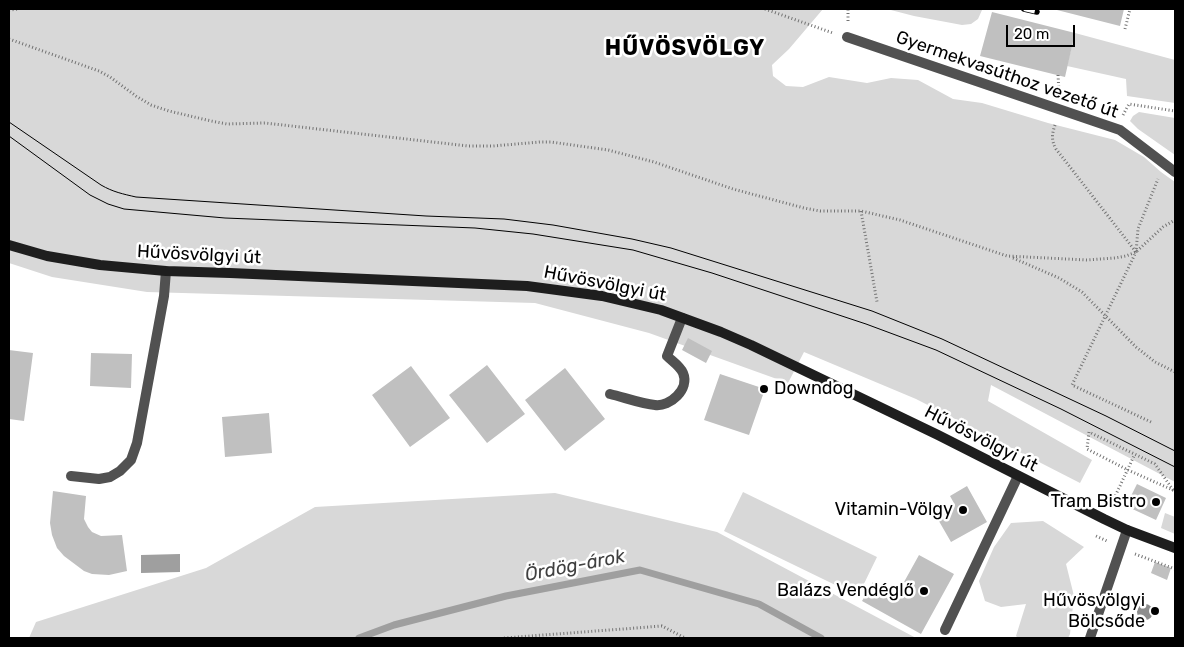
<!DOCTYPE html>
<meta charset="utf-8">
<style>
body{margin:0}
#map{position:relative;width:1184px;height:647px;overflow:hidden;background:#fff;font-family:Rubik,sans-serif}
canvas{display:block}
.frame{position:absolute;inset:0;border:10px solid #000;pointer-events:none}
.scale{position:absolute;left:1006px;top:25px;width:69px;height:22px;box-sizing:border-box;border:2px solid #000;border-top:0;padding-left:6px;font-size:15px;line-height:18px;white-space:nowrap;color:#000;-webkit-text-stroke:4px #fff;paint-order:stroke}
</style>
<div id="map">
<canvas width="1184" height="647"></canvas>
<div class="frame"></div>
<div class="scale">20 m</div>
</div>
<script>
const ctx = document.querySelector('canvas').getContext('2d');
ctx.lineJoin = 'round';
function paint(path, color) { ctx.fillStyle = color; ctx.fill(path, 'evenodd'); }
function trace(path, color, width, dash) { ctx.strokeStyle = color; ctx.lineWidth = width; ctx.lineCap = dash ? 'butt' : 'round'; ctx.setLineDash(dash || []); ctx.stroke(path); }
function drawText(font, color, halo, rows, align = 'center') {
  ctx.font = font + ' Rubik,sans-serif'; ctx.lineWidth = 5; ctx.setLineDash([]); ctx.textBaseline = 'middle'; ctx.strokeStyle = halo; ctx.fillStyle = color; for (const [text, x, y, turn = 0] of rows) {
    ctx.save(); ctx.translate(x, y); ctx.rotate((+turn || 0) * Math.PI / 180); ctx.textAlign = isNaN(turn) ? turn : align; if (halo) ctx.strokeText(text, 0, 0); ctx.fillText(text, 0, 0); ctx.restore();
  }
}
const green = new Path2D(`
 M9,9h814l-34,40 -17,16 1,11 13,10 17,1 26,-10 38,6 24,-5 27,2 35,19 29,4 66,20 67,17 29,17 17,15 14,10v300l-184,-97 -3,16 104,59 -12,23 -164,-84 -112,-47 -16,31 -139,-50 -114,-30 -388,-11 -95,-15 -43,-14z
 M887,9h90l5,1 -4,9 -7,5 -9,1 -48,-9z
 M1075,33l100,27v43l-48,-7 -1,-17 -59,-13z
 M1139,112l36,6v37l-37,-26 -8,-8 3,-5z
 M743,492l134,65 -19,39 -134,-65z
 M555,493l162,39 199,106h-887l7,-16 170,-54 109,-61z
 M1165,513l10,4v17l-14,-6z
 M1043,521l41,26 -18,17 8,32 -4,38 -2,4h-50l-2,-2 10,-32 -25,3 -16,-6 -6,-20 15,-34 17,-24z`);
const water = new Path2D(`
 M180,554v18l-39,1v-18z`);
const stream = new Path2D(`
 M359,638l35,-13 112,-29 134,-26 119,34 62,34`);
const building = new Path2D(`
 M1053,9h71l-4,17z
 M992,12l83,21 -10,44 -85,-21z
 M688,338l24,13 -6,12 -24,-13z
 M9,350l24,3 -9,68 -15,-2z
 M91,353l41,1 -1,34 -41,-2z
 M487,365l38,49 -38,29 -38,-48z
 M411,366l39,52 -40,29 -38,-52z
 M565,368l40,51 -40,32 -40,-51z
 M720,374l45,15 -16,46 -45,-15z
 M269,413l3,40 -47,4 -3,-40z
 M1137,484l29,14 -10,22 -30,-14z
 M967,486l20,36 -36,20 -15,-26 19,-11 -5,-9z
 M53,491l33,5 -2,23 4,8 4,5 9,4 21,-1 5,36 -18,4 -17,-1 -8,-3 -20,-15 -7,-8 -5,-13 -2,-12z
 M919,555l35,19 -33,60 -59,-33 11,-19 28,15 7,-12 -4,-3z
 M1155,562l16,6 -4,12 -16,-7z`);
const path = new Path2D(`
 M765,9l68,24
 M9,10l10,-1
 M848,21v-12
 M1125,29l5,-20
 M9,39l90,32 11,6 26,19 15,9 18,6 42,10 16,3 38,-1 203,23h25l47,-4h11l57,8 46,12 79,27 71,19 16,3h41l39,9 107,36 80,4 28,-2 11,-2 10,-4 27,-25 12,-7
 M1058,75l1,17
 M1123,115l6,-11 46,7
 M1055,125c-3,9 -4,15 1,24l80,103
 M861,211l16,91
 M1013,258l46,20 23,14 54,55 19,15 20,10
 M1151,422l-79,-37 64,-133 2,-23 20,-50
 M1173,490l-18,-26 -66,-32 -2,17 41,21 47,21
 M1111,505l23,-49
 M1096,536l11,5
 M1135,554l40,15
 M504,638l158,-12 23,12`);
const service = new Path2D(`
 M847,37l273,93 55,42
 M610,394c13,3 32,10 45,11 15,2 35,-16 28,-32 -3,-7 -11,-12 -16,-17l15,-38
 M71,476l28,3 11,-2 10,-6 11,-11 6,-17 27,-147 2,-25
 M945,630l73,-154`);
const minor = new Path2D(`
 M1090,638l37,-108`);
const secondary = new Path2D(`
 M9,245l38,11 53,9 66,6 64,2 297,13 75,10 59,14 60,22 30,13 187,90 166,84 23,11 48,18`);
const tram = new Path2D(`
 M9,122l92,63c12,7 22,9 35,12l290,19 78,3 49,6 79,14 39,9 201,63 70,28 164,77 69,35
 M9,136l81,59 18,9 16,5 101,9 250,10 58,6 100,16 79,23 154,51 70,26 125,59 114,58`);
const rail = new Path2D(`
 M1024,9l13,3`);
const trees = [
 [1145,612]
];
const markers = [
 [764,389,5,"#000"],
 [1156,502,5,"#000"],
 [963,510,5,"#000"],
 [924,591,5,"#000"],
 [1155,611,5,"#000"]
];
const streetNames = [
 ["Gyermekvasúthoz vezető út",1007,75,19],
 ["Hűvösvölgyi út",199,255,3],
 ["Hűvösvölgyi út",605,284,11],
 ["Hűvösvölgyi út",981,439,27]
];
const poiNames = [
 ["Downdog",774,389,"left"],
 ["Tram Bistro",1146,502],
 ["Vitamin-Völgy",953,510],
 ["Balázs Vendéglő",914,591],
 ["Hűvösvölgyi",1145,601],
 ["Bölcsőde",1145,622]
];
const waterNames = [
 ["Ördög-árok",575,566,-11]
];
const districtNames = [
 ["HŰVÖSVÖLGY",685,49]
];
paint(green, '#d8d8d8');
paint(water, '#9f9f9f');
trace(stream, '#9f9f9f', 7);
paint(building, '#c0c0c0');
trace(path, '#737373', 3, [1, 2.5]);
trace(service, '#515151', 10);
trace(minor, '#515151', 10);
trace(secondary, '#1e1e1e', 10);
trace(tram, '#000', 1);
trace(rail, '#000', 5.5);
trace(rail, '#fff', 4, [11]);
ctx.fillStyle = '#8d8d8d';
for (const [x, y] of trees) { ctx.beginPath(); ctx.arc(x, y, 8, 0, 2 * Math.PI); ctx.fill(); }
for (const [x, y, r, color] of markers) { const dot = new Path2D(); dot.arc(x, y, r, 0, 2 * Math.PI); ctx.fillStyle = color; ctx.fill(dot); trace(dot, '#fff', 2); }
drawText('18px', '#000', '#fff', streetNames);
drawText('18px', '#000', '#fff', poiNames, 'right');
drawText('italic 19px', '#404040', '#fff', waterNames);
ctx.letterSpacing = '1px';
drawText('bold 22px', '#000', '#fff', districtNames);
ctx.letterSpacing = '0px';
</script>
